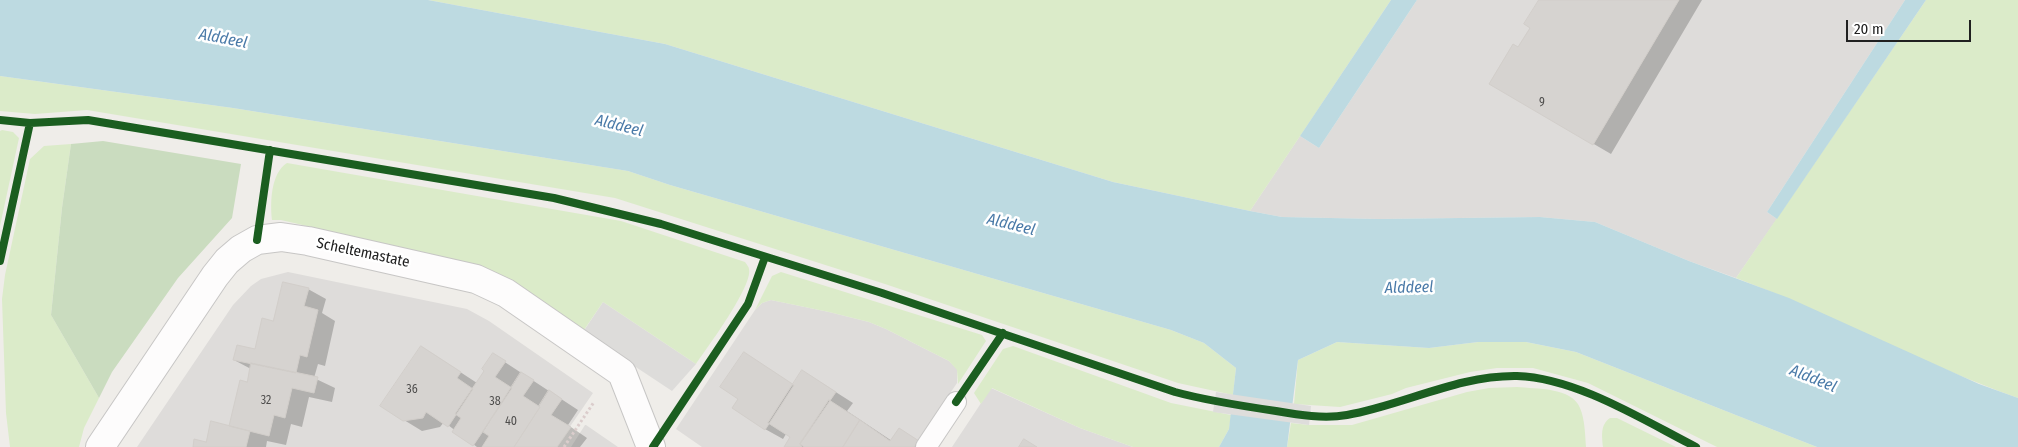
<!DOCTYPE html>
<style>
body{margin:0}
#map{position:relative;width:2018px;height:447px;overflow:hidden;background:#efede9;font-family:"Fira Sans Condensed",sans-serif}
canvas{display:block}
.scale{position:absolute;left:1846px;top:20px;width:125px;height:22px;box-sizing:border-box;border:2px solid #202020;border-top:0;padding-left:6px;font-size:15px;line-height:18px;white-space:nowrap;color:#202020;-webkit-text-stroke:4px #fff;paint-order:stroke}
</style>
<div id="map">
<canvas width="2018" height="447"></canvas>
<div class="scale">20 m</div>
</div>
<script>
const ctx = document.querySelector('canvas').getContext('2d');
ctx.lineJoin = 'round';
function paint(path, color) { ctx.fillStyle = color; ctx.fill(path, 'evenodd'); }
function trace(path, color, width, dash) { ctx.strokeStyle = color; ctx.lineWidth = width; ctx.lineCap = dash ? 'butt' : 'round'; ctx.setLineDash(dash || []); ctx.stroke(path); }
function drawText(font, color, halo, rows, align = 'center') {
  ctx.font = font + ' "Fira Sans Condensed",sans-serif'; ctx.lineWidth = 5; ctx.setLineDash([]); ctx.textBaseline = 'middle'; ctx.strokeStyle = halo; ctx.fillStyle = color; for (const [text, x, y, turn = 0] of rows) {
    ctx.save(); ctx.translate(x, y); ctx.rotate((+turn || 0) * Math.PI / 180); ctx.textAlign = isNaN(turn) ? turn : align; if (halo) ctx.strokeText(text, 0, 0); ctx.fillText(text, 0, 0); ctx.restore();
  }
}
const residential = new Path2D(`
 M1417,0h488l-138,212 10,7 -41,59 -47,-17 -94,-39 -55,-5 -161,2 -97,-2 -32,-6 50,-75 19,12z
 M288,272l179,37 22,12 104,72 -37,54h-419l96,-142 18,-19 10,-7z
 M771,300l58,12 40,10 17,7 63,32 8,8v14l-43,64h-212l-26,-18 79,-119 7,-7z
 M991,388l89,40 53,19h-181z
 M585,425h1l32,22h-47z`);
const religious = new Path2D(`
 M603,302l93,62 -24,27 -89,-59z`);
const grass = new Path2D(`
 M428,0h963l-141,211 -137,-29 -448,-138z
 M1926,0h92v398c-96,-34 -186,-84 -282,-120z
 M0,76l233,32 395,63 42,14 501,145 33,13 32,25 -3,27 -55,-12 -293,-99 -270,-86 -528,-88 -52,4 -35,-3z
 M2,130l11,2 6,6 -19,88v-95z
 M71,144l-9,64 -11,107 48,83 -15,30 -5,19h-69l-4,-34 -4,-114 3,-24 25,-116 14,-13z
 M287,163l334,58 124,41c2,3 4,5 4,7 4,17 -42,79 -53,95l-93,-62 -19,28 -84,-55 -20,-9 -199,-46h-9c-2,-18 -1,-47 15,-57z
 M781,272l201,63 4,6 -28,43 -1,-14 -8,-9 -63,-32 -17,-7 -40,-10 -58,-12 -9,3 -7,7 17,-34z
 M1337,342l92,6 49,-6h48l50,10 241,95h-100l-129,-64 -55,-15h-36l-27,4 -64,16 -14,6 -52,13 -46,-3 4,-44z
 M1013,346l158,57 60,12 -2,14 -10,18h-86l-53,-19 -88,-40 -11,16 -7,-11 29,-44z
 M1517,387c19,2 55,0 63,21 5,12 5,26 6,39h-299l4,-24 18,2h43l115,-33 22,-4z
 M1610,418h7l59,29h-73c-1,-11 -3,-22 7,-29z`);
const forest = new Path2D(`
 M103,141l138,23 -9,54 -54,60 -66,94 -13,26 -48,-83 11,-107 9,-64z`);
const water = new Path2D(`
 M0,0h428l237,44 448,138 137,29 32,6 97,2 161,-2 55,5 94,39 100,37 190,86 39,14v49h-201l-241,-95 -50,-10h-48l-49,6 -92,-6 -39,18 -11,87h-68l10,-18 7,-61 -32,-25 -33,-13 -501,-145 -42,-14 -395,-63 -233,-32z
 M1391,0h26l-98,148 -19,-12z
 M1905,0h21l-149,219 -10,-7z`);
const pier = new Path2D(`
 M1216,392l95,14 -2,19 -96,-13z`);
const shadow = new Path2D(`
 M1540,0h162l-91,154 -120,-70 27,-35 13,-22z
 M308,289l18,10 -4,14 13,8 -10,45 -7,-2 -4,14 21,10 -3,14 -23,-5 -7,30 -11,-3 -5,21 -19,-4 -1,6h-72l12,-4 25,-16 17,-43 3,-15 -17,-9 22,-9 18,-28z
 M422,347l55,36 17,-28 84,55 -10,15 19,13 -7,9h-103l-33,-25 -4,5 -18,4 -18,-11z
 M820,382l33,21 -6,8 45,30 8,-11 28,17h-143l7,-10 -6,-3 -3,5 -18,-10 -25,-31 54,-13z`);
const building = new Path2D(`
 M1539,0h140l-86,145 -104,-61 24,-40 5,3 12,-19 -6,-4z
 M283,282l26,6 -5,18 14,4 -11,47 -7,-2 -4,18 -63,-13 4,-15 18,4 7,-31 11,3z
 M421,346l40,26 -4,6 16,11 -25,38 -22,-15 -3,6 -20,3 -23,-15z
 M744,352l50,33 -29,45 -33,-22 6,-9 -18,-12z
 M493,353l13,8 -11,16 17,11 -39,58 -21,-14 9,-14 -6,-4 29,-43 -2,-2z
 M251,363l67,14 -4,16 -22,-5 -7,30 -11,-3 -5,21 -40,-10 11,-46 7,2z
 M802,370l34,22 -36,52 2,3h-18l6,-10 -22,-14z
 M521,372l13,8 -11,16 17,11 -26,40h-32l7,-11 -6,-4z
 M549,390l13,9 -11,16 20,12 -14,20h-43l26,-40 -1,-1z
 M829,400l31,20 -17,27h-39l-4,-3z
 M860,420l30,21 9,-13 20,13 -5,6h-71z
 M211,421l39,10 -4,16h-53l1,-8 12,3z
 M1024,439l13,8h-18z`);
const path = new Path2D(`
 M564,447l30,-45`);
const lane = new Path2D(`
 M926,447l30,-45`);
const street = new Path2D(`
 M100,447l115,-171 12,-15 14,-12 16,-9 24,-3 27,4 168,38 30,14 116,80 29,74`);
const cycleway = new Path2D(`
 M0,120l30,3 58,-3 466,78 107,26 221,69 293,99c33,9 67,14 101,19 23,4 48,8 71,4 57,-10 111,-40 170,-39 60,2 126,44 179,71
 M257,240l13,-90
 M0,261l30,-138
 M956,402l47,-69
 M653,447l95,-143 17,-47`);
const numberNames = [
 ["9",1542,103],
 ["36",412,390],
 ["32",266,401],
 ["38",495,402],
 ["40",511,422]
];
const streetNames = [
 ["Scheltemastate",363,253,12]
];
const waterNames = [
 ["Alddeel",223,39,11],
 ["Alddeel",619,126,14],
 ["Alddeel",1011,225,14],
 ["Alddeel",1409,288,-1],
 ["Alddeel",1813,379,22]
];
paint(residential, '#dedcda');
paint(religious, '#dddcda');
paint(grass, '#dbebc9');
paint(forest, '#cadcbf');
paint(water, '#bddae1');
paint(pier, '#dedddb');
paint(shadow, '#0003');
paint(building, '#d6d3d0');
trace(building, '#d2ceca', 1);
trace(lane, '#c7c6c5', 22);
trace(street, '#c7c6c5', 30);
trace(path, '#dbcdcc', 3, [2.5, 2.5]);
trace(lane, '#fdfcfc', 20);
trace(street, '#fdfcfc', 28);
trace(cycleway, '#1b5e20', 8);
drawText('12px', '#4e4d4c', null, numberNames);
drawText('15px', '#202020', '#fff', streetNames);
drawText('italic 16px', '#4a7aa8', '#fff', waterNames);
</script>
